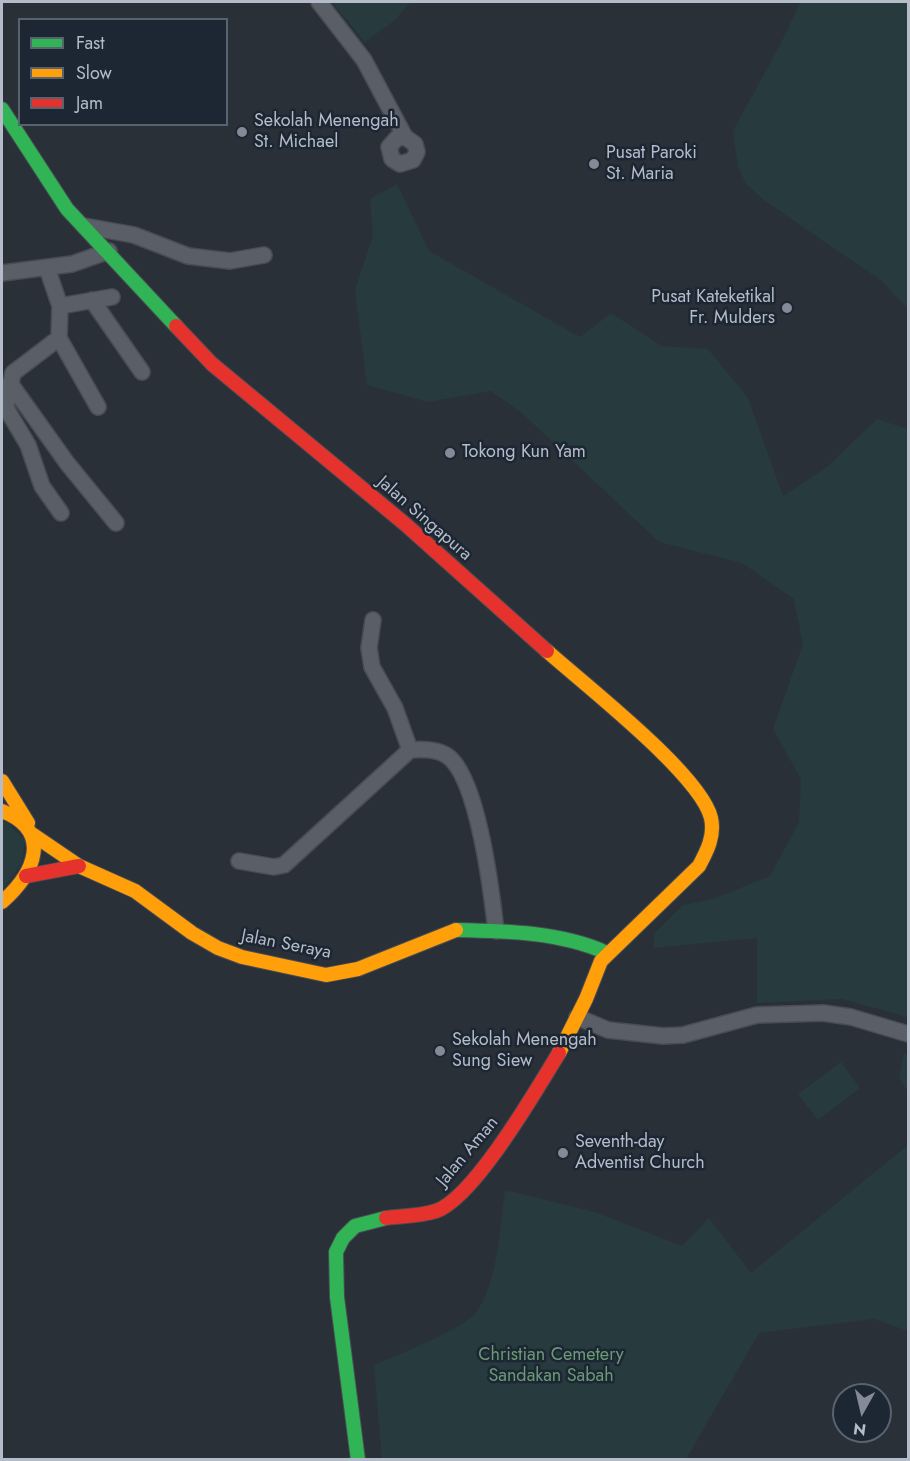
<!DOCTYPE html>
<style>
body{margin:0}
#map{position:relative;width:910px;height:1461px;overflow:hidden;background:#2a3038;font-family:Jost,sans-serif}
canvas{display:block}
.frame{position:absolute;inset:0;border:3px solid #b4bcc9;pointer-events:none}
.legend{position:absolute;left:18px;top:18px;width:210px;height:108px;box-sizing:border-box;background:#1d2633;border:2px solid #59626f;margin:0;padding:8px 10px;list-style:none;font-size:18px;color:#b4bcc9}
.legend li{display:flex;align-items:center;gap:12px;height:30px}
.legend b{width:30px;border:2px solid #59626f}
.north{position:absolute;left:832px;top:1383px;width:60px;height:60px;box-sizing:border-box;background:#1d2633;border:2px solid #59626f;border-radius:50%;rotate:188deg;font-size:16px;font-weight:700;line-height:24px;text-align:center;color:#b4bcc9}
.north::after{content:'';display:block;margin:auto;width:21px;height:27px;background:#848b96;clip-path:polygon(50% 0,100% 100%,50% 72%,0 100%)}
</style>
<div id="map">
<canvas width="910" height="1461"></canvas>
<div class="frame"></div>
<ul class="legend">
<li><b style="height:8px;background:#30b455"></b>Fast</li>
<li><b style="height:8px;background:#ff9f0a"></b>Slow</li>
<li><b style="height:8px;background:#e5322d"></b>Jam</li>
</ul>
<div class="north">N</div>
</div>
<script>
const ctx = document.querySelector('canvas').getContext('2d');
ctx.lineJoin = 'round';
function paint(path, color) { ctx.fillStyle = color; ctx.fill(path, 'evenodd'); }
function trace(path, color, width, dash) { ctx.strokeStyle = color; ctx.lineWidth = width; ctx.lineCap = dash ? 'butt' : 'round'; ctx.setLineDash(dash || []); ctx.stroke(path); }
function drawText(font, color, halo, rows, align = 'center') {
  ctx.font = font + ' Jost,sans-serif'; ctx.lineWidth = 5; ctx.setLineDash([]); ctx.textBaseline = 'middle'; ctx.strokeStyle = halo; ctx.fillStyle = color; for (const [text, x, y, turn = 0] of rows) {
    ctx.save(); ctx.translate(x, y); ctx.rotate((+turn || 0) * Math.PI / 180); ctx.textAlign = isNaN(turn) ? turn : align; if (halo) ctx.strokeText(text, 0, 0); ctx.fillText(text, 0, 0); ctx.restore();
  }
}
const green = new Path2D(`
 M332,2h79l-16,18 -30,22z
 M801,2h107v307l-26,-28 -117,-80 -19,-17 -8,-17 -5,-36 47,-86z
 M397,184l32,67 151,86 31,-24 51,33 46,3 40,49 35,98 45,-30 49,-47 31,10v588l-66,-18 -85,4v-65l-104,10 2,-15 28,-28 30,-6 57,-23 29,-54 2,-43 -28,-50 30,-85 -9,-45 -52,-36 -83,-21 -136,-128 -32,-23 -63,11 -61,-17 -12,-95 18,-54 -3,-37z
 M2,822h5l18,19 -3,21 -20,29z
 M904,1053l4,2v37l-9,-14z
 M841,1062l19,26 -42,32 -20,-26z
 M908,1145v186l-34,-12 -115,14 -73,126h-304l-8,-94c23,-10 89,-35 103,-54 21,-30 23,-85 28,-121l90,22 87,34 27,-28 42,55z`);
const street = new Path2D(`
 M319,2l45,58 41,77 10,7 2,8 -4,8 -13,4 -8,-5 -3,-12 8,-9 8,-1
 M84,226l50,9 54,21 42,5 34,-6
 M47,268l13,38 -1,32 -46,35 -7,35 22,37 14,41 19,27
 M2,273l70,-9 37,-13
 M92,300l50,72
 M60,306l52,-9
 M59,338l39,69
 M10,383l57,80 49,60
 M373,620l-4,28 3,19 23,41 15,42
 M239,861l35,6 10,-2 126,-115c12,-1 26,-1 36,5 32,19 46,140 50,176
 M577,1017l31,13 55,6 20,-1 74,-20 66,-2 28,4 57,17`);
const fast = new Path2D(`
 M2,109l65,100 109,117
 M456,930c50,1 105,2 151,23
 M358,1460l-21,-163 -1,-45 7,-14 12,-12 31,-8`);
const slow = new Path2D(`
 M547,651c38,34 154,124 164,167 4,18 -4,33 -12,48l-98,95 -15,38 -27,54
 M2,781l26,42
 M2,811c51,20 33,62 0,91
 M32,834l47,32 56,25 57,42 26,15 24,9 84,18 32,-6 98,-39`);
const jam = new Path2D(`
 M176,326l36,38 193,160 142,127
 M26,876l53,-10
 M386,1218c16,-2 35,-2 50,-7 38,-13 101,-122 123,-158`);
const markers = [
 [242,132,6,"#848b96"],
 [594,164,6,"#848b96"],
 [787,308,6,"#848b96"],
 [450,453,6,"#848b96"],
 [440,1051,6,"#848b96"],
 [563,1153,6,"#848b96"]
];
const poiNames = [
 ["Sekolah Menengah",254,122],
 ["St. Michael",254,143],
 ["Pusat Paroki",606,154],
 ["St. Maria",606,175],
 ["Pusat Kateketikal",775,298,"right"],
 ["Fr. Mulders",775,319,"right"],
 ["Tokong Kun Yam",462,453],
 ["Sekolah Menengah",452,1041],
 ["Sung Siew",452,1062],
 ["Seventh-day",575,1143],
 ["Adventist Church",575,1164]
];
const streetNames = [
 ["Jalan Singapura",424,519,41],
 ["Jalan Seraya",286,945,11],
 ["Jalan Aman",468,1152,-50]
];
const parkNames = [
 ["Christian Cemetery",551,1356],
 ["Sandakan Sabah",551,1377]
];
paint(green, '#273a3e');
trace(street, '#484c53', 18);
trace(fast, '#484c53', 16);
trace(slow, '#484c53', 16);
trace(jam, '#484c53', 16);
trace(street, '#5a5e66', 15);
trace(fast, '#30b455', 14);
trace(slow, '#ff9f0a', 14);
trace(jam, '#e5322d', 14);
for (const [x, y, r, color] of markers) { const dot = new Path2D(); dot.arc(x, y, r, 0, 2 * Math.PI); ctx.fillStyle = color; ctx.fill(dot); trace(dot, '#1d2633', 2); }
drawText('18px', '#b4bcc9', '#1d2633', poiNames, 'left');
drawText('18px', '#b4bcc9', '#1d2633', streetNames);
drawText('18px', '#6b9a76', '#1d2633', parkNames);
</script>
